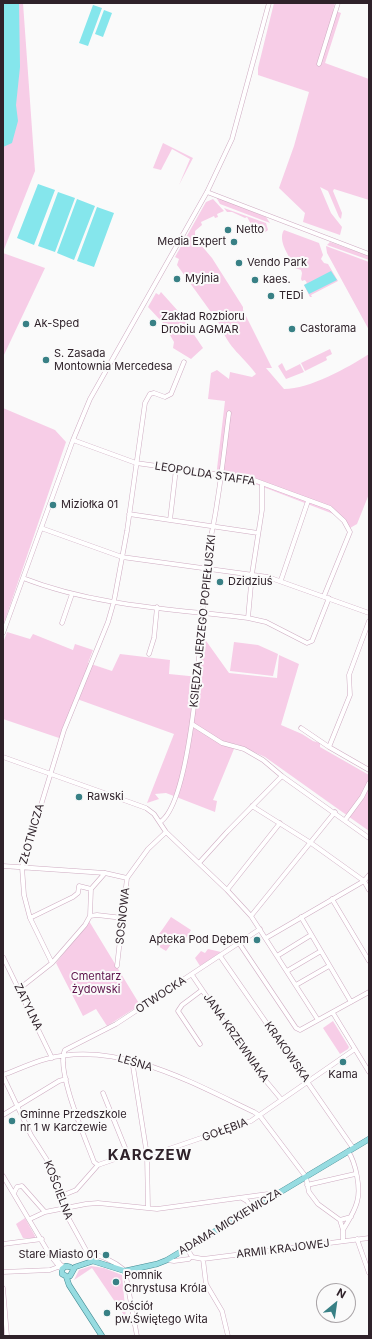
<!DOCTYPE html>
<meta charset="utf-8">
<style>
body{margin:0}
#map{position:relative;width:372px;height:1339px;overflow:hidden;background:#fafafa;font-family:Inter,sans-serif}
canvas{display:block}
.frame{position:absolute;inset:0;border:4px solid #2f222a;pointer-events:none}
.north{position:absolute;left:316px;top:1283px;width:40px;height:40px;box-sizing:border-box;background:#fafafa;border:1px solid #a9a4a7;border-radius:50%;rotate:29deg;font-size:11px;font-weight:700;line-height:16px;text-align:center;color:#2f222a}
.north::after{content:'';display:block;margin:auto;width:14px;height:18px;background:#388085;clip-path:polygon(50% 0,100% 100%,50% 72%,0 100%)}
</style>
<div id="map">
<canvas width="372" height="1339"></canvas>
<div class="frame"></div>
<div class="north">N</div>
</div>
<script>
const ctx = document.querySelector('canvas').getContext('2d');
ctx.lineJoin = 'round';
function paint(path, color) { ctx.fillStyle = color; ctx.fill(path, 'evenodd'); }
function trace(path, color, width, dash) { ctx.strokeStyle = color; ctx.lineWidth = width; ctx.lineCap = dash ? 'butt' : 'round'; ctx.setLineDash(dash || []); ctx.stroke(path); }
function drawText(font, color, halo, rows, align = 'center') {
  ctx.font = font + ' Inter,sans-serif'; ctx.lineWidth = 4; ctx.setLineDash([]); ctx.textBaseline = 'middle'; ctx.strokeStyle = halo; ctx.fillStyle = color; for (const [text, x, y, turn = 0] of rows) {
    ctx.save(); ctx.translate(x, y); ctx.rotate((+turn || 0) * Math.PI / 180); ctx.textAlign = isNaN(turn) ? turn : align; if (halo) ctx.strokeText(text, 0, 0); ctx.fillText(text, 0, 0); ctx.restore();
  }
}
const green = new Path2D(`
 M3,3h20l12,168 -32,81z
 M274,3h61l-2,7 8,3 -16,50 44,16v121l-35,-11 -1,2 9,22 -1,6 -2,-2 -11,-26 -8,-4 11,26 11,14 -2,8 -37,-13 2,-9 -26,-25 15,-42 15,-54 -51,-17v-7z
 M163,143l30,15 -14,27 11,-26 -18,-10 -11,21 -8,-2z
 M216,197l50,20 4,6 -50,-19z
 M213,199l11,12 -7,3 1,3 -3,1 -1,-2 -13,6 1,3 -7,6v7l17,20 31,49v3l29,58h-6l18,21c26,0 63,-21 85,-35v140l-12,30 -7,4 -14,-13 -78,-30 -42,-8 9,-76 -17,-2 3,-26 6,-3 12,9 1,-7 22,5 4,-3c-11,-16 -29,-27 -35,-48l-44,-61 2,-6 -4,-2 31,-55z
 M224,208l42,15 2,7c-5,4 -11,7 -16,1l2,-2 -7,-12 -2,1 -13,-6h-5z
 M284,230l35,13 4,12 -2,4 3,4 4,1 10,17 -27,14 1,2h-2l-6,-12 3,-2 -2,-3 -3,1 -1,-2 1,-6 -1,-3 -6,-2c-5,-11 -18,-27 -11,-38z
 M330,242l39,14v4l-42,-15z
 M326,246l43,16v68l-42,-77z
 M3,253l42,15 -42,89z
 M161,292l17,19 25,37 -12,11 -18,-11 1,-6 -11,-19 -15,-16 8,-14 3,2z
 M330,349l2,5 -6,3 1,3 -22,11 -4,-8z
 M282,363l4,8 14,-7 4,8 -18,7 -8,-13z
 M3,408l52,22 11,12 -63,184z
 M7,632l23,7 3,-5 40,16 2,-6 18,6 -5,13 24,8 8,-17 50,6 -1,14 30,3 5,-39 25,35 48,5 2,-23 20,9 -18,61 21,9 11,7 7,2v4l49,28v56l-104,-74 -29,-13 -23,56 4,1 -2,11 -49,-19 -11,1 4,5 -12,4 27,-69 -97,-35 -15,40 -59,-20v-76z
 M234,642l24,3 20,9 -5,22 -43,-5z
 M171,917l20,13 -8,14 -8,-5 -9,12 -13,-8z
 M89,921l51,84 -33,21 -11,-17 -13,7 -27,-53z
 M208,949l13,3 -21,14 -5,-8 6,-7 4,2z
 M333,1021l16,26 -1,2 -8,5 -17,-26z
 M25,1218l10,18v2h-12l-7,-14z
 M91,1266l13,2 18,7 4,43 -34,-50 -18,12 5,-10z`);
const water = new Path2D(`
 M3,3h16l1,64 -4,38 2,16 -6,22 -9,4z
 M93,5l9,3 -14,38 -9,-3z
 M104,10l8,3 -9,24 -8,-3z
 M38,184l17,6 -21,55 -17,-7z
 M58,192l17,6 -20,54 -17,-6z
 M77,199l18,7 -21,54 -17,-7z
 M97,207l17,6 -20,54 -17,-6z
 M331,271l6,9 -28,14 -5,-9z`);
const minor = new Path2D(`
 M319,64l19,-61
 M207,192l162,62
 M73,440l63,23 115,16 79,29 14,13 6,11 -26,64
 M129,514l129,19
 M170,520l6,-51
 M41,528l81,29 146,20 101,36
 M23,578c71,28 150,31 225,40l18,4 41,21 5,-2 17,-43
 M281,580l27,-79
 M248,618l4,-44 10,-64v-27
 M62,623l10,-29
 M3,633l70,-193 17,-41 117,-207 25,-53 37,-136
 M149,654l5,-16 3,-31
 M192,724l30,19 22,6 19,11 19,16 87,62
 M301,728l28,19 40,23
 M329,747l21,-52 -1,-20 20,-54
 M3,757l118,42 25,9 8,6 12,18 61,58 24,26 67,104
 M252,806l59,37 46,33 7,5 5,9
 M345,820l17,-23 7,-14
 M160,822c34,-21 42,-209 46,-253 2,-22 8,-44 11,-66 5,-30 8,-60 12,-90
 M199,863l28,-31 55,-56
 M3,866l102,7 22,5
 M227,890l53,-67
 M332,899l37,62
 M90,916l7,-1 26,3
 M251,916l84,-104
 M301,917l50,85
 M30,918l43,-21 5,-4 1,-7 12,3
 M266,938l98,-57 5,-6
 M239,943l57,85 4,2 69,-38
 M220,956l133,192
 M277,956l34,-21
 M3,957l49,101
 M52,963l-22,-45 -6,-23 -2,-28 42,-137 44,-108 6,-21 13,-70 18,-128 5,-9 4,-1 11,4 6,-3 13,-32
 M117,966l10,-88 21,-29 18,-17
 M287,971l34,-20
 M192,975l64,94 25,30
 M296,985l33,-19
 M19,989l33,-26 33,-38 5,-9 1,-27 14,-16
 M333,1013l36,59
 M200,1044l-22,-33 4,-6 20,-15
 M132,1060l15,95 1,53
 M3,1075c14,-5 28,-12 43,-16 71,-19 145,23 208,53l6,4 46,61 3,15 9,12 22,16 3,10v11
 M3,1076l28,59 16,25 11,24 7,28 27,49
 M103,1093l25,62
 M3,1115l56,-34 7,-2
 M98,1165l-4,-3c-8,-22 -39,-93 -29,-112l51,-26 144,-95
 M3,1176l47,79 12,15
 M307,1185l48,-11
 M14,1193l3,-6 5,-1 23,26
 M61,1196l15,-6 22,-25 26,-9 36,-4 91,-31 104,-72
 M242,1198l5,3 5,8
 M30,1219l15,-7 41,-8 12,-1 59,6 111,-15 6,2
 M340,1220l11,-3
 M343,1230c5,-9 11,-17 14,-28 4,-13 -1,-39 -9,-51
 M357,1239l12,34
 M3,1244l39,-5
 M187,1248l5,9 11,2 166,-21
 M89,1255c10,-2 27,8 34,14
 M54,1256l6,8 4,3
 M203,1259l3,25 16,27 6,25
 M167,1260l7,1 15,-2
 M125,1271l12,65
 M3,1272l47,-2 8,-3
 M3,1288l4,48`);
const major = new Path2D(`
 M66,1276l3,9 33,51
 M66,1276l-4,-2v-5l4,-3 4,1
 M70,1276l5,-9 18,-6 32,10 32,-7 10,-4 202,-121`);
const markers = [
 [228,230,4,"#388085"],
 [234,242,4,"#388085"],
 [239,263,4,"#388085"],
 [177,279,4,"#388085"],
 [255,280,4,"#388085"],
 [271,296,4,"#388085"],
 [153,323,4,"#388085"],
 [26,324,4,"#388085"],
 [292,329,4,"#388085"],
 [46,360,4,"#388085"],
 [53,505,4,"#388085"],
 [220,582,4,"#388085"],
 [79,797,4,"#388085"],
 [257,940,4,"#388085"],
 [343,1062,4,"#388085"],
 [12,1121,4,"#388085"],
 [106,1255,4,"#388085"],
 [116,1282,4,"#388085"],
 [107,1313,4,"#388085"]
];
const poiNames = [
 ["Netto",236,230],
 ["Media Expert",226,242,"right"],
 ["Vendo Park",247,263],
 ["Myjnia",185,279],
 ["kaes.",263,280],
 ["TEDi",279,296],
 ["Zakład Rozbioru",161,317],
 ["Drobiu AGMAR",161,330],
 ["Ak-Sped",34,324],
 ["Castorama",300,329],
 ["S. Zasada",54,354],
 ["Montownia Mercedesa",54,367],
 ["Miziołka 01",61,505],
 ["Dzidziuś",228,582],
 ["Rawski",87,797],
 ["Apteka Pod Dębem",249,940,"right"],
 ["Kama",343,1075,"center"],
 ["Gminne Przedszkole",20,1115],
 ["nr 1 w Karczewie",20,1128],
 ["Stare Miasto 01",98,1255,"right"],
 ["Pomnik",124,1276],
 ["Chrystusa Króla",124,1289],
 ["Kościół",115,1307],
 ["pw.Świętego Wita",115,1320]
];
const streetNames = [
 ["LEOPOLDA STAFFA",205,474,9],
 ["KSIĘDZA JERZEGO POPIEŁUSZKI",203,621,-84],
 ["ZŁOTNICZA",32,834,-74],
 ["SOSNOWA",123,916,-84],
 ["OTWOCKA",161,995,-33],
 ["ZATYLNA",28,1007,64],
 ["JANA KRZEWNIAKA",236,1038,55],
 ["KRAKOWSKA",287,1052,55],
 ["LEŚNA",135,1063,16],
 ["GOŁĘBIA",225,1130,-20],
 ["KOŚCIELNA",58,1190,69],
 ["ADAMA MICKIEWICZA",230,1222,-31],
 ["ARMII KRAJOWEJ",283,1249,-7]
];
const parkNames = [
 ["Cmentarz",96,977],
 ["żydowski",96,990]
];
const districtNames = [
 ["KARCZEW",150,1155]
];
paint(green, '#f7cde7');
paint(water, '#85e6ec');
trace(minor, '#ceabc1', 5);
trace(major, '#468c94', 6);
trace(minor, '#fff', 4);
trace(major, '#97dce1', 5);
for (const [x, y, r, color] of markers) { const dot = new Path2D(); dot.arc(x, y, r, 0, 2 * Math.PI); ctx.fillStyle = color; ctx.fill(dot); trace(dot, '#fafafa', 1.5); }
drawText('11px', '#2f222a', '#fafafa', poiNames, 'left');
drawText('11px', '#2f222a', '#fafafa', streetNames);
drawText('11px', '#5d134a', '#fafafa', parkNames);
ctx.letterSpacing = '1px';
drawText('bold 15px', '#2f222a', '#fafafa', districtNames);
ctx.letterSpacing = '0px';
</script>
